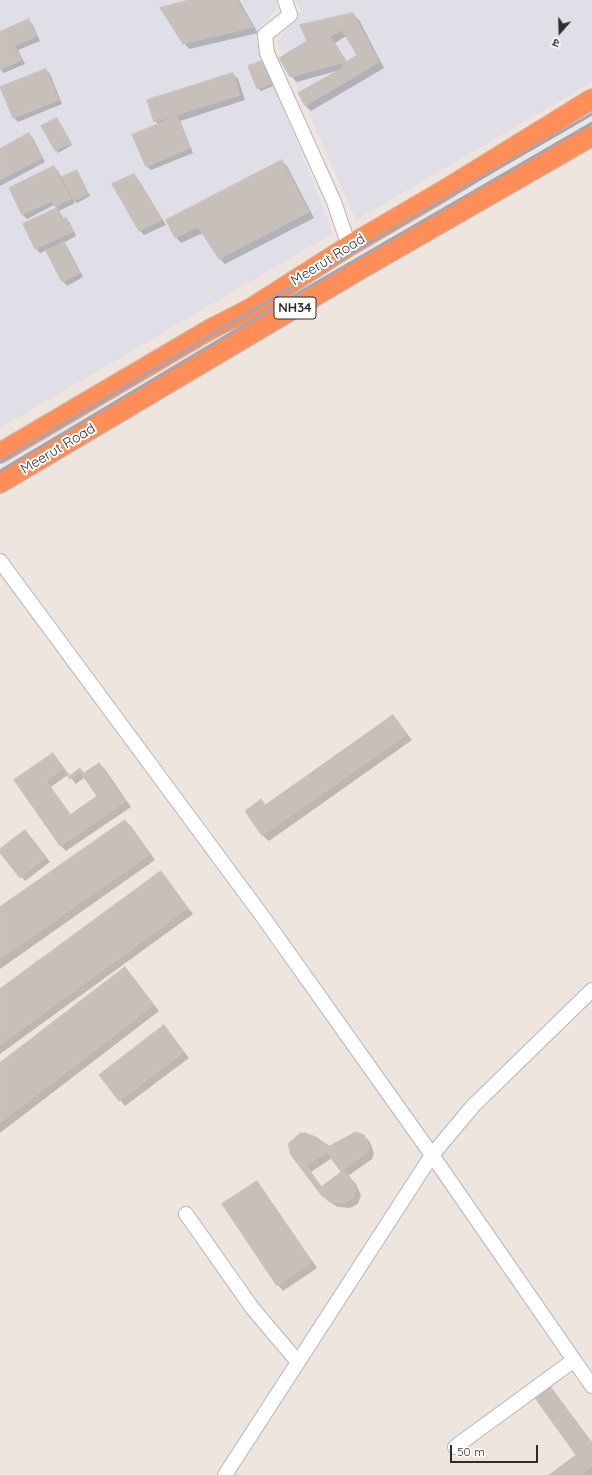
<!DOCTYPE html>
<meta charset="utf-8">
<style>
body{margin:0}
#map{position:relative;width:592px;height:1475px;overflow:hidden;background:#eee5de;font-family:Quicksand,"Noto Sans Devanagari",sans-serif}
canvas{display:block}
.north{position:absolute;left:540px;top:12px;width:40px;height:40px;-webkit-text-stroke:3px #fff;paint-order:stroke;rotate:200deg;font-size:11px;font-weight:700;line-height:16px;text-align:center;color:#2c2c2c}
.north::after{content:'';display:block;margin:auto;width:14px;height:18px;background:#2c2c2c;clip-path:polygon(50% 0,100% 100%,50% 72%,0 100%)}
.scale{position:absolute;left:450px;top:1445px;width:88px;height:18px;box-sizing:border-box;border:2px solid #2c2c2c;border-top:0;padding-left:5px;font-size:12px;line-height:14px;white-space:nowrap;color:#2c2c2c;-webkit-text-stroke:3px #fff;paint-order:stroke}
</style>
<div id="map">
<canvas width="592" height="1475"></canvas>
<div class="north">उ</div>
<div class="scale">50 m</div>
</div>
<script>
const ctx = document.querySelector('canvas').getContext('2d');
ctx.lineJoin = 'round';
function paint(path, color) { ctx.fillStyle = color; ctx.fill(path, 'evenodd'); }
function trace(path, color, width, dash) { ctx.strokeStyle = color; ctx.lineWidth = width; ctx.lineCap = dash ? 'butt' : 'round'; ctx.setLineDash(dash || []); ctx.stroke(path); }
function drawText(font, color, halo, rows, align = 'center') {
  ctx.font = font + ' Quicksand,sans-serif'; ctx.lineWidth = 4; ctx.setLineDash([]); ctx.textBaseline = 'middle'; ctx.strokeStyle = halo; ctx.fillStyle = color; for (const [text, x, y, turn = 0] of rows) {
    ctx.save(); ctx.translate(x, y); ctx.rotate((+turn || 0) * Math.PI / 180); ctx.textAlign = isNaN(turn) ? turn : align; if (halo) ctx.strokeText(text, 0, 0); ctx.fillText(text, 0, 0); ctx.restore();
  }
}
const industrial = new Path2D(`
 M0,0h277l2,4 -24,34 78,195 -333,195z
 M295,0h297v82l-236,138 -79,-178 24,-32z`);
const shadow = new Path2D(`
 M193,0h46l19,33 -69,16 -5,-6z
 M353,14l6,6 25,48 -73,43 -5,-5 -7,-13 41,-23 -43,12 -6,-6 -11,-17zM346,36l13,19 -12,7 -12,-19z
 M28,21l5,4 7,16 -22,9 7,14 -21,9 -4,-4v-36z
 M262,62l2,2 9,22 -12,5 -3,-3z
 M46,70l4,4 12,30 -44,18 -4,-4 -12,-31z
 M233,74l5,5 7,21 -65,21 13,32 -42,17 -4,-4 12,-41 -4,-4z
 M57,119l15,26 -14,8 -2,-3z
 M28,134l5,4 12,24 -45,24v-36z
 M281,161l6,5 27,52 -89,46 -6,-6 -16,-25 -22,10 -5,-6z
 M54,167l4,4 4,7 15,-7 2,3 11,22 -13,7 -5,-5 3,5 -16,8 5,8 2,-1 4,5 6,13 -13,7 5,5 15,29 -16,9 -4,-5 -16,-31 -7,3 -4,-4 -11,-25 33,-15 -4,-4 -27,14 -4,-4 -13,-26z
 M134,175l4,4 28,46 -22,10 -4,-4 -27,-46z
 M393,716l19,24 -143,101 -6,-5 -17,-25 15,-10 5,5z
 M53,754l16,20 -18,13 20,28 27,-19 -13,-19 -9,7 -5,-6 9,-9 5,5 14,-10 6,5 26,38 -65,44 -5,-5 -46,-66z
 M125,821l6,5 24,34 -155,109v-61z
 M29,835l21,27 -25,19 -25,-31z
 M161,872l32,42 -193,140v-64z
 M125,968l34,43 -159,122v-68z
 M164,1027l25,31 -64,48 -5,-6z
 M364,1136l6,6 4,11 -2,6 -24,17 8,8 5,11 -3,9 -8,4 -12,-1 -10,-6 -6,-6 -30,-41 37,-7zM332,1158l11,15 -21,14 -11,-15z
 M257,1182l5,6 55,80 -34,23 -5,-6z
 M550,1388l42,54v33h-41l26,-20z`);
const building = new Path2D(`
 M189,0h48l16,27 -70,17 -23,-36z
 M353,13l26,49 -74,44 -7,-13 46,-26 -3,-4 -51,14 -11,-19 28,-17 -7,-16zM342,30l15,25 -11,7 -16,-25z
 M29,19l8,17 -22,10 6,14 -21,10v-38z
 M262,61l9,23 -14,5 -9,-23z
 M46,69l13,31 -46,18 -13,-31z
 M233,73l7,22 -86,27 -7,-22z
 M177,116l13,32 -44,19 -14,-32z
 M57,118l14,25 -16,8 -14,-25z
 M29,133l13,25 -42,22v-31z
 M282,160l27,52 -90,47 -21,-32 -23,11 -9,-18z
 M54,166l17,33 -16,8 -4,-6 -29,14 -13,-27z
 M77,170l11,24 -14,7 -12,-24z
 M134,174l28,46 -23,11 -27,-47z
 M57,208l5,11 4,-2 7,15 -38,17 -12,-25z
 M64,242l16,31 -18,9 -16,-31z
 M393,715l14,19 -145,102 -17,-25 16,-12 4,6z
 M53,753l16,23 11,-8 4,5 15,-10 27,38 -66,45 -46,-66zM63,769l7,10 10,-7 17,24 -27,19 -24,-34z
 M125,820l25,34 -150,105v-52z
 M25,830l21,27 -26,21 -20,-25v-4z
 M161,871l27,37 -188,137v-56z
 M125,967l29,38 -154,118v-60z
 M164,1025l20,27 -65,49 -20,-26z
 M356,1132l8,3 5,12 -3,6 -23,17 7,7 6,12 -4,9 -8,5 -12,-1 -10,-6 -31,-41 -3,-11 12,-11h5l11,4 13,9zM327,1152l14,20 -20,15 -15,-21z
 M257,1181l55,81 -35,24 -55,-82z
 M550,1386l42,57v23l-12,9h-31l27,-20 -41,-57z`);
const minor = new Path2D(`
 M285,0l5,15 -25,20 2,18 67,149 15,44
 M0,561l263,356 169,238 160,231
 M186,1214l67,95 45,53
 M455,1447l119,-87
 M225,1475l207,-320 41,-49 119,-116`);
const highway = new Path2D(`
 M0,453l209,-123 41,-21 99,-63 94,-55 149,-92
 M0,483l359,-213 233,-134`);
const rail = new Path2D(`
 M0,462l284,-170 308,-178
 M0,471l288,-172 304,-176`);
const shields = [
 [295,308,42]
];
const shieldNames = [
 ["NH34",295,308]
];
const streetNames = [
 ["Meerut Road",328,260,-32],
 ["Meerut Road",58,449,-31]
];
paint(industrial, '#e0dee6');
paint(shadow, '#0003');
paint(building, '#c6bfba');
trace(building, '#cac1b7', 1);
trace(minor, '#b2b6c0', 16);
trace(highway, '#c4c4c4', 22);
trace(minor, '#fff', 14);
trace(highway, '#ff8e58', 20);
trace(rail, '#a0a6b7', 3);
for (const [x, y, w] of shields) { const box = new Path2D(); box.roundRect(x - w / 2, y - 11, w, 22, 3); ctx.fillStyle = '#fff'; ctx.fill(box); trace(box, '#2c2c2c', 1); }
drawText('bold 13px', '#2c2c2c', null, shieldNames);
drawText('14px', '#2c2c2c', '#fff', streetNames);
</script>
